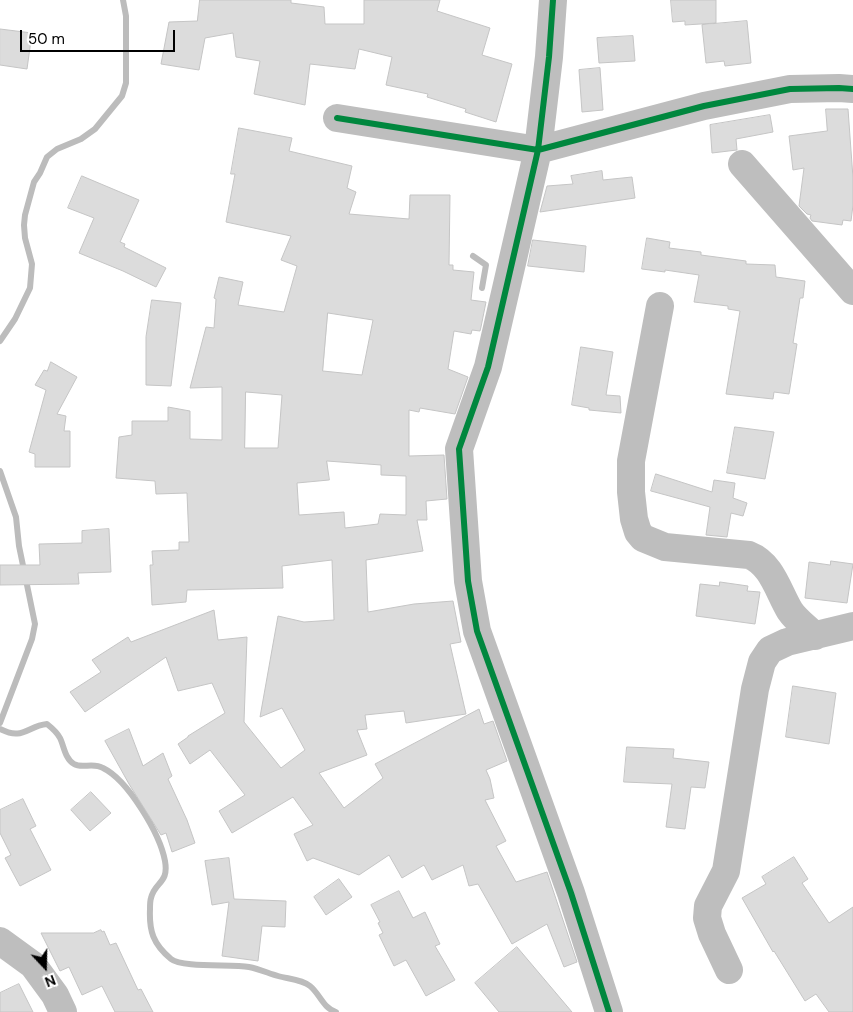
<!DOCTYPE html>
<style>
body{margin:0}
#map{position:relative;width:853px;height:1012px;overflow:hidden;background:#fff;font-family:"DM Sans",sans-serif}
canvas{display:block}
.north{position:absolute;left:20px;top:942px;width:50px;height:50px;-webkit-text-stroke:4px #fff;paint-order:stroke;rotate:159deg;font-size:14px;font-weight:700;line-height:20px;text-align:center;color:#000}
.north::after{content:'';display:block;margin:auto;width:18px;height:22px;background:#000;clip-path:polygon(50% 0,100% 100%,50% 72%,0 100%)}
.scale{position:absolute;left:20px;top:30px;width:155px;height:22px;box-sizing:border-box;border:2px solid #000;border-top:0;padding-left:6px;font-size:15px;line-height:18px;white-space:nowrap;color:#000;-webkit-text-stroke:4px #fff;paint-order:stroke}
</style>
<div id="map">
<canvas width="853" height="1012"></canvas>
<div class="north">N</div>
<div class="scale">50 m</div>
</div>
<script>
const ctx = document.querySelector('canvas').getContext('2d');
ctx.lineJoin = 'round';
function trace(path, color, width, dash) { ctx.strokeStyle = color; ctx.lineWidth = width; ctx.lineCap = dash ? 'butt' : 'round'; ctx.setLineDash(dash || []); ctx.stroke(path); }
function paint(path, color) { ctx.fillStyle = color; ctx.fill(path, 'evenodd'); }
const stream = new Path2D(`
 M473,256l13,9 -4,23
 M0,341l15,-22 15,-31 2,-24 -7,-26 -1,-13 1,-10 9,-33 6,-9 7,-16 10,-8 24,-10 14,-10 27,-33 4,-13v-67l-3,-16
 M0,471l16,46 3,29 16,78 -3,15 -32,84
 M0,729c23,12 27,-3 47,-5 5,4 10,8 13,14 4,8 5,21 14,26 8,5 19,-2 29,4 25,12 57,66 62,93 4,23 -10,20 -14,37 -1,3 -1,7 -1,11 -1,22 3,35 21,50 11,9 60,5 78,8 10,2 19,6 29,9 10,3 23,3 32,10 10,8 13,22 26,26`);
const building = new Path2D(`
 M200,0h91v3l33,4 1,17h39v-24h76l-3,11 53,17 -8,27 30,9 -16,58 -31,-10 1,-3 -39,-12 1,-3 -42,-9 6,-28 -33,-8 -4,20 -45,-5 -5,41 -51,-11 6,-33 -24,-4 -3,-24 -28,5 -6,32 -38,-6 8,-42 28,-1z
 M671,0h45v23l-31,2v-4l-12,1z
 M747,21l4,42 -26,3 -1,-5 -18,2 -4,-38z
 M0,29l32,4 -5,36 -27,-4z
 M633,36l2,25 -36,2 -2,-25z
 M600,68l3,42 -21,2 -3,-42z
 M826,109h22l5,69v27l-2,16 -8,-1 -1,5 -30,-4 -2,-3 1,-3 -4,-1 -8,-8 5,-38 -11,2 -4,-34 38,-5z
 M770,115l3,17 -37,7 1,11 -25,3 -2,-28z
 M239,128l53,10 -3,13 63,15 -5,22 9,4 -7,22 60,5 1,-24h40l-1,70h4v5l21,2 -3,28 15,2 -5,25 -1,4 -8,-1 -1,4 -17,-3 -6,38 20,8 -13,37 -35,-6 -1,4 -10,-2v46l35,-1 3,44 -21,2 1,19h-10l6,31 -57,9 2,52 46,-8 39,-3 8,41 -11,2 16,70 -60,9 -2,-12 -39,4 2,14 -10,1 10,25 -48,18 25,35 39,-30 -8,-14 104,-55 5,15 9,-3 14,40 -21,9 4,9 4,19 -9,2 21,41 -10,5 20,36 31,-10 30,90 -13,5 -17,-43 -35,20 -34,-60 -9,2 -6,-21 -31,15 -8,-15 -22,13 -13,-23 -30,20 -46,-17 -6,3 -13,-27 19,-9 -20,-28 -61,36 -13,-22 26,-16 -35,-45 -20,14 -12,-20 10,-7v-1l37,-23 -13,-30 -34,8 -12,-34 -81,55 -15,-20 31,-20 -9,-12 36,-23 3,5 83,-32 4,30 29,-3 -3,85 37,46 24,-18 -23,-42 -22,9 18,-101 26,6 30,-2 -2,-60 -50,6 1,22 -96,2 -1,12 -34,3 -2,-40h3l-1,-14 27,-1v-8h10l-2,-49 -31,1 -1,-13 -39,-3 3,-41 13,-2v-14h36v-14l22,4v28l32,1v-53l-32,1 16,-61 8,1 2,-29 -2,-1 5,-21 24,5 -5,23 46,7 13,-46 -16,-6 10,-24 -65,-14 9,-48h-4zM328,313l45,7 -11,55 -39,-4zM246,392l36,3 -4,53h-33zM327,461l54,4v10l25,1v39l-26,-1 -2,10 -33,4 -1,-16 -45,3 -2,-32 32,-3z
 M602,171l1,9 29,-3 3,21 -95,14 7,-26 26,-2 -2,-8z
 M82,176l57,24 -19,42 5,2 -1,3 42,21 -10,19 -33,-16 -44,-18 15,-35 -26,-10z
 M647,238l23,4 -1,6 32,4v3l45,6v3l29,1 1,12 29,4 -2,17h-3l-7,45 4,1 -8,50 -15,-2 -1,7 -47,-5 14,-83 -12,-2v-3l-34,-4 5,-27 -34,-5v2l-23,-3z
 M533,240l53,6 -2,26 -56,-6z
 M152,300l29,3 -10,83 -25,-1v-48z
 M581,347l32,5 -7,43 14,1 1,17 -32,-3v-2l-17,-3z
 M51,362l26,15 -20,37 9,2 -2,15h6v36h-35v-13l-6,-2 17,-62 -11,-5 9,-15 3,1z
 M735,427l39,5 -9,47 -38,-6z
 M656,474l56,18 2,-12 21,3 -2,15 14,5 -4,13 -12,-3 -4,24 -21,-2 4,-28 -59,-16z
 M109,529l2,43 -33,1 1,11 -79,1v-20h40l-1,-21 43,-1v-12z
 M831,561l22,3 -6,39 -42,-5 4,-36 21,3z
 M720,582l28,4 -1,5 13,1 -5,32 -59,-8 4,-32 19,2z
 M793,686l43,7 -7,51 -43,-7z
 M129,729l14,37 20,-13 9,23 -4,3 19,41 8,23 -23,9 -6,-19 -5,2 -32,-51 -24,-43z
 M627,747l47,2 -1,9 36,4 -4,26 -14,-1 -6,42 -19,-2 6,-43 -48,-2z
 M91,792l20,21 -21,18 -19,-21z
 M23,799l13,27 -6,3 21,41 -31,16 -15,-28 6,-3 -11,-22v-23z
 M794,857l14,22 -6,4 27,40 24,-16v105h-24l-13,-18 -11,7 -31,-50 -1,1 -31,-54 24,-14 -4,-7z
 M229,858l5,41 52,2 -1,26 -23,-1 -4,35 -36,-5 7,-54 -17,3 -7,-44z
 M339,879l13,18 -26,18 -12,-18z
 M399,891l14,27 12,-6 15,32 -5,2 20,34 -29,16 -20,-36 -12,6 -15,-31 4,-2 -5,-10 2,-1 -9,-17z
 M101,930l1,2 2,-1 6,14 6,-2 22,47 3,-1 12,23h-38l-13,-26 -20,9 -13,-28 -9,4 -19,-38h52z
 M517,947l55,65h-73l-24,-29z
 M19,984l14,28h-33v-19z`);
const minor = new Path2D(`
 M553,0l-4,57 -11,93 -50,217 -29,82 9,132 9,50 94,262 38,119
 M337,118l201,32 166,-44 86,-17 49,-1 14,1
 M742,164l111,127
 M660,306l-29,155v31l3,27 4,13 5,6 22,9 84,8c23,9 29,36 41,56 6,9 17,17 25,25
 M0,941l33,24 22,30 8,17
 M729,970l-17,-36 -5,-16 1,-12 18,-35 29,-182 7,-27 8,-12 17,-8 66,-16`);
const cycleway = new Path2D(`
 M553,0l-4,57 -11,93 -50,217 -29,82 9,132 9,50 94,262 38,119
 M337,118l201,32 166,-44 86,-17 49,-1 14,1`);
trace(stream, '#bcbcbc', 6);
paint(building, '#dcdcdc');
trace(building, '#c5c5c5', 1);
trace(minor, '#bebebe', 28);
trace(cycleway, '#00873e', 6);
</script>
